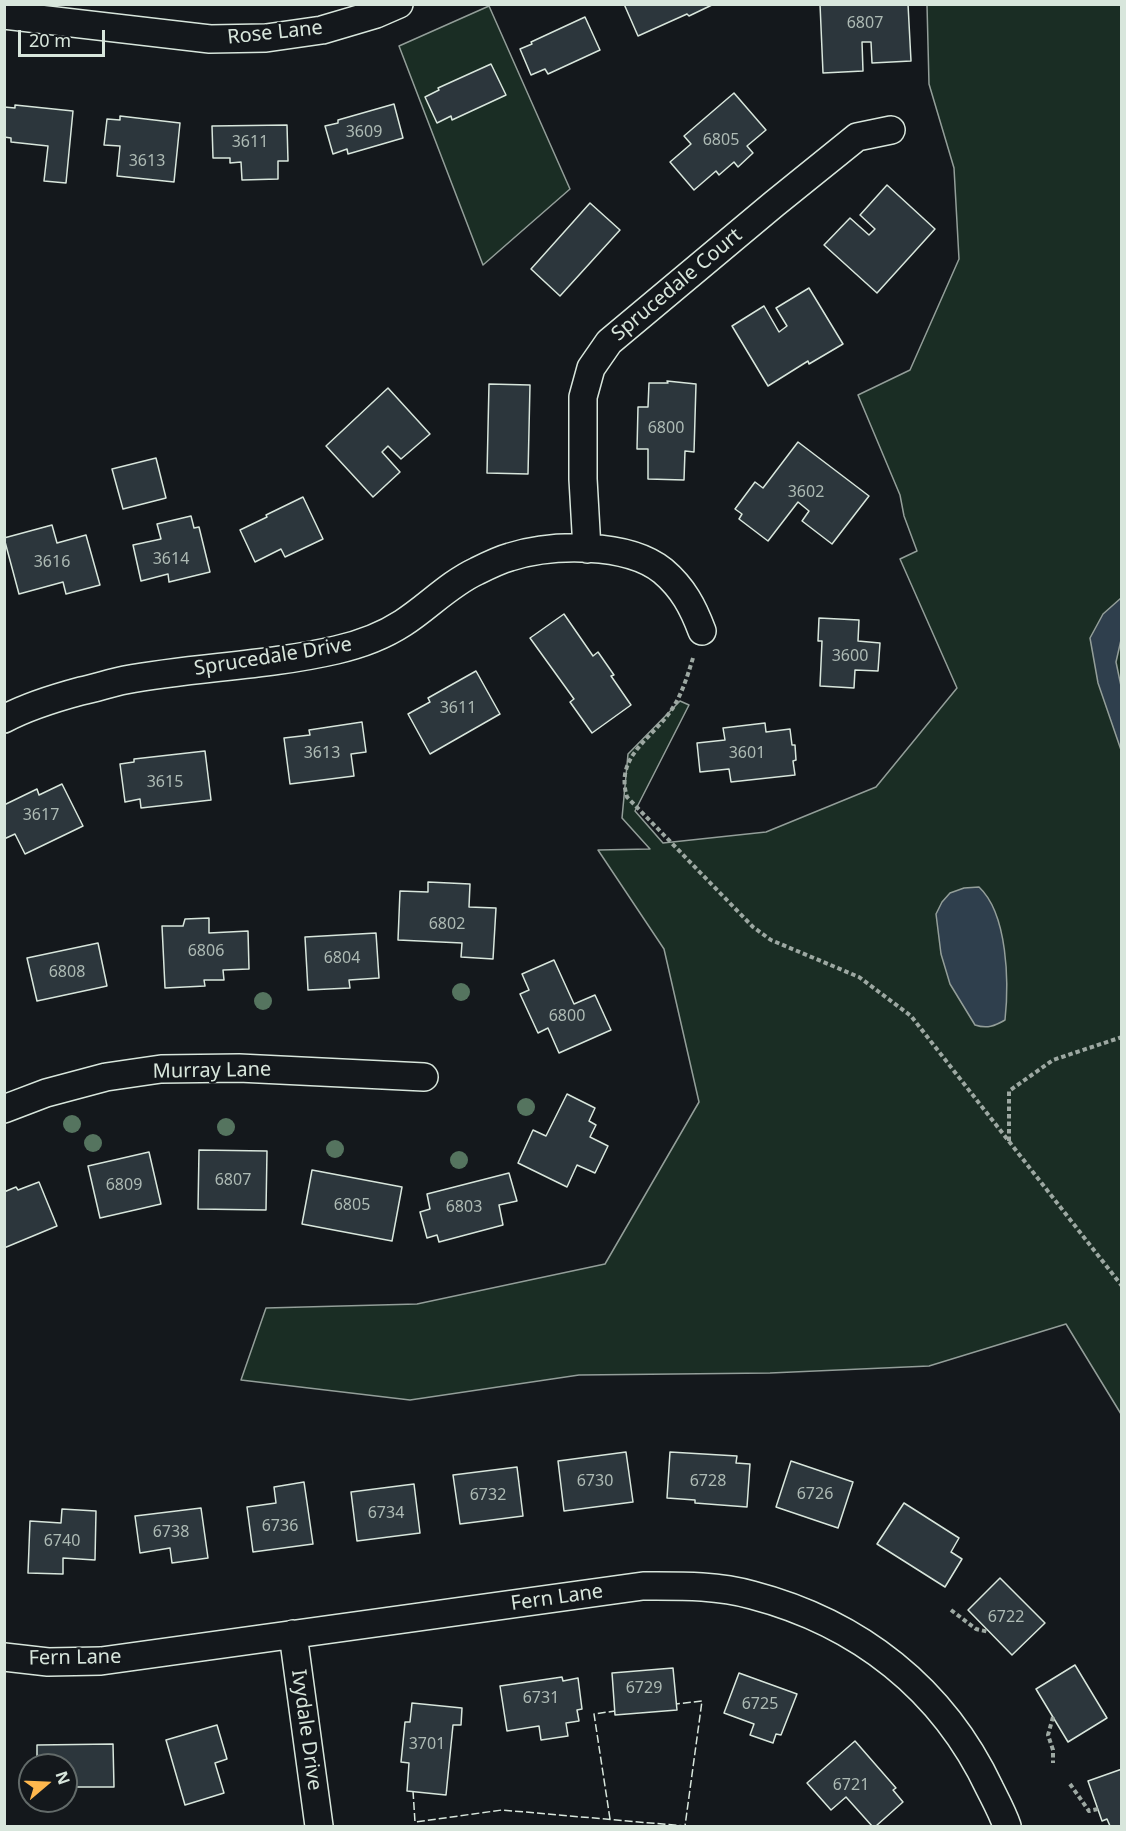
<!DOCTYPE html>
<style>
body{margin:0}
#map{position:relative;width:1126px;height:1831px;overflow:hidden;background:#14181c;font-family:"Noto Sans",sans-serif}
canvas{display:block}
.frame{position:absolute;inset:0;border:6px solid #d8e6dc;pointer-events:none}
.north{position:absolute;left:18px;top:1753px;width:60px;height:60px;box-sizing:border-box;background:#14181c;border:2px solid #626a69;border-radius:50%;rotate:71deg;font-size:16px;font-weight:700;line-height:24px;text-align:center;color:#d8e6dc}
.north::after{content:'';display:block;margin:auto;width:21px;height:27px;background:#ffb74d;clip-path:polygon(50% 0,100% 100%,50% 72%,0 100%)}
.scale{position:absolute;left:18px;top:30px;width:87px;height:27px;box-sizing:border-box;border:3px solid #d8e6dc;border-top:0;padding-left:8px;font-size:18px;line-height:21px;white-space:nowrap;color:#d8e6dc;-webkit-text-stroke:4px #14181c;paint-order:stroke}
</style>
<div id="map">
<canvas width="1126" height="1831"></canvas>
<div class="frame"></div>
<div class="north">N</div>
<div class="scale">20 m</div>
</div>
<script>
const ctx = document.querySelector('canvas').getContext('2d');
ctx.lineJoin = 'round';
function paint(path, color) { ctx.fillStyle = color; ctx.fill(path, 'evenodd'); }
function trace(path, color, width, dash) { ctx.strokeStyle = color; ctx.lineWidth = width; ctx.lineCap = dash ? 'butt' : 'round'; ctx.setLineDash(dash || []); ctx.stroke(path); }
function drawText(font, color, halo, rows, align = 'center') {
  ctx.font = font + ' "Noto Sans",sans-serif'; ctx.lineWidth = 4.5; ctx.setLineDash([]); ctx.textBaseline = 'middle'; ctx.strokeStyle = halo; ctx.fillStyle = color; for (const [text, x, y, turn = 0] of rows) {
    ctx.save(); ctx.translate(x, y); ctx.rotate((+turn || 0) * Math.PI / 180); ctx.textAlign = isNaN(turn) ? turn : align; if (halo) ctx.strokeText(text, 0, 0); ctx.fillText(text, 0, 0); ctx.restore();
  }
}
const green = new Path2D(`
 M927,5h194v1409l-55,-90 -137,42 -159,7 -191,2 -169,25 -169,-20 25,-72 151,-4 188,-40 94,-162 -35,-153 -66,-99 52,-1 -28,-31 6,-64 52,-53 9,4 -54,106 28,32 103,-11 110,-45 81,-99 -57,-129 17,-8 -13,-35 -4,-21 -42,-100 52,-25 49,-111 -5,-91 -25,-84z
 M489,6l81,183 -87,76 -84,-219z`);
const water = new Path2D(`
 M1121,598v42l-5,22 5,24v64l-23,-67 -8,-45 13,-24z
 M979,887c29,27 30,96 26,133 -10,6 -18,9 -30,5l-25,-41 -9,-30 -5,-40 6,-12 8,-9 14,-5z`);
const building = new Path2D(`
 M624,4h90l-25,12 -2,-2 -49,22z
 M820,4h88l3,57 -39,2 -1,-21h-9l1,29 -40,2z
 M585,17l15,33 -52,24 -3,-5 -14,6 -11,-26 12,-5 -1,-2z
 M491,64l15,31 -54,25 -1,-4 -14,7 -12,-26 14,-7 -1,-2z
 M734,93l32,37 -19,16 6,7 -15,14 -4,-5 -15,13 -3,-4 -22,19 -24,-28 21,-18 -7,-8z
 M394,104l9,34 -55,16 -1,-5 -14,5 -8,-28 13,-3v-3z
 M15,105l58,6 -7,72 -22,-2 4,-35 -37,-4v-4l-7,-1v-30l11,1z
 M120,116l60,7 -6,59 -57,-6 3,-30 -16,-1 3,-26 13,1z
 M287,125l1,36h-10v18l-36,1 -1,-18 -11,1v-5h-17l-1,-32z
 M887,185l48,44 -58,64 -53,-48 26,-27 19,17 6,-6 -15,-14z
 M590,203l30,27 -60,66 -29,-27z
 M809,288l34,56 -34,20 -1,-3 -40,25 -36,-60 32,-20 15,26 8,-6 -11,-18z
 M667,381l29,3 -2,68 -9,-1 -1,29 -36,-1v-30h-11l1,-42h10l1,-24h19z
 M489,384l41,1 -2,89 -41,-1z
 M388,388l42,46 -29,25 -13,-13 -6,6 18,20 -27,25 -47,-51z
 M798,442l71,54 -37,48 -30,-23 7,-10 -11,-9 -30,39 -29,-22 3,-5 -7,-5 20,-27 8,6z
 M156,458l10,40 -43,11 -11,-40z
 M303,497l20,42 -38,18 -4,-8 -26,13 -15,-32 27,-13 -1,-2z
 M191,516l3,12 5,-1 11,45 -41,10 -1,-8 -27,7 -8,-36 28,-6 -4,-15z
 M52,525l5,18 29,-8 14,50 -34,9 -3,-12 -44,12 -15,-56z
 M564,614l29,42 5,-4 16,23 -3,1 20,29 -39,28 -22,-31 4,-3 -44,-61z
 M819,618l40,2 -1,21 22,2 -2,28 -23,-1 -1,18 -34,-2 2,-45h-4z
 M476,671l24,43 -70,40 -22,-40 22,-12 -2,-4z
 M362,722l4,30 -15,2 3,22 -64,8 -6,-46 26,-3 -1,-5z
 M765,723l1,9 24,-3 2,16h3l1,15 -3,1 2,14 -64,7 -2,-13 -29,3 -3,-29 28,-3 -2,-12z
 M205,751l6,49 -70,8 -1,-9 -15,3 -5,-38 14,-2v-3z
 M62,784l21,42 -58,28 -10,-20 -11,5v-34l33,-16 2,6z
 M428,882l42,2 -1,23 27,1 -3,51 -32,-2 1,-14 -64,-3 2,-49 28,1z
 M209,918v15l39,-2 1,38 -26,1 1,10h-20l1,6 -40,2 -3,-62h21l2,-7z
 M376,933l3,45 -30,2 1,8 -42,2 -3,-53z
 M98,943l9,43 -70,15 -10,-43z
 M554,960l20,44 21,-9 16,35 -52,23 -11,-25 -10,5 -18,-39 9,-4 -7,-16z
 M567,1094l28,14 -6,13 7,4 -6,12 18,9 -13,27 -18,-8 -10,22 -49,-24 15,-33 13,6z
 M199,1150l68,1 -1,59 -68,-1z
 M149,1152l12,52 -61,14 -12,-52z
 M312,1170l90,17 -10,54 -90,-17z
 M509,1173l8,28 -18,4 4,20 -64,17 -2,-7 -10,3 -7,-26 10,-3 -3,-15z
 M39,1182l18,44 -53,22v-56l12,-5 2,3z
 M626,1452l7,50 -69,9 -6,-50z
 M670,1452l67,4 -1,7 14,1 -3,43 -52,-4v-3l-28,-2z
 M791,1461l62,21 -15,46 -62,-21z
 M517,1467l6,49 -63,8 -7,-49z
 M304,1482l9,62 -60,8 -6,-45 29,-4 -2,-16z
 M414,1484l6,49 -63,8 -6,-49z
 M904,1503l55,35 -8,14 11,7 -17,28 -68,-43z
 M201,1508l7,50 -36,5 -2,-15 -30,5 -5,-37z
 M62,1509l34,2 -1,49 -32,-2v16l-35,-1 2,-52 31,2z
 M1000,1578l45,45 -33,32 -44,-45z
 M1075,1665l32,53 -39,24 -32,-53z
 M673,1668l4,42 -62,5 -3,-42z
 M739,1673l58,21 -16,41 -5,-1 -3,9 -23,-8 4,-11 -30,-11z
 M562,1677l1,4 15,-3 4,31 -5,1 2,11 -13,2 2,13 -27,4 -2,-14 -32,5 -7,-45z
 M412,1703l50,5 -1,17h-8l-7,70 -39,-4 2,-28 -8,-1 4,-40h5z
 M217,1725l10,34 -12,4 9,30 -39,12 -19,-65z
 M855,1741l41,47 -3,2 10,12 -27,24h-4l-26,-29 -15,13 -24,-27z
 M113,1744l1,43h-48v-22h-29v-20z
 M1122,1769v57h-12l-3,-7 -5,2 -14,-40z`);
const path = new Path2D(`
 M693,658c-5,16 -10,33 -19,48 -19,32 -60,48 -47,91l126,130 18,13 88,37 52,39 211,270
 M1009,1141v-50l44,-31 69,-23
 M951,1610l25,19 13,3
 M1053,1717l-5,18 5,15v13
 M1070,1784l19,27 9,-2`);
const street = new Path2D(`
 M4,15l206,24 56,-1 56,-8 54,-16 23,-10
 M587,549l-4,-70v-82l8,-29 18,-26 165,-138 83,-67 34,-7
 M4,719c24,-13 51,-21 77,-28 15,-3 29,-8 44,-11 70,-13 142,-14 211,-30 22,-5 47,-14 67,-27 25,-16 46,-39 74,-52 10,-5 22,-11 33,-14 42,-13 117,-15 153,14 20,17 30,36 39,60
 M4,1109l42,-16 60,-16 55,-8 78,-1 185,9
 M293,1634l26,192
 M4,1657l44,5 53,-1 542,-75c36,0 73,-1 109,9 107,28 191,94 238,194 6,12 13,25 17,37`);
const fence = new Path2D(`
 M413,1791l2,31 87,-12 183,16 17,-125 -26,3
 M610,1819l-16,-105 21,-3`);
const trees = [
 [461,992],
 [263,1001],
 [526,1107],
 [72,1124],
 [226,1127],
 [93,1143],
 [335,1149],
 [459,1160]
];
const numberNames = [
 ["6807",865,23],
 ["3609",364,132],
 ["6805",721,140],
 ["3611",250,142],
 ["3613",147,161],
 ["6800",666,428],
 ["3602",806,492],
 ["3614",171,559],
 ["3616",52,562],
 ["3600",850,656],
 ["3611",458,708],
 ["3613",322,753],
 ["3601",747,753],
 ["3615",165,782],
 ["3617",41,815],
 ["6802",447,924],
 ["6806",206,951],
 ["6804",342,958],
 ["6808",67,972],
 ["6800",567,1016],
 ["6807",233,1180],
 ["6809",124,1185],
 ["6805",352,1205],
 ["6803",464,1207],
 ["6730",595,1481],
 ["6728",708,1481],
 ["6726",815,1494],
 ["6732",488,1495],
 ["6734",386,1513],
 ["6736",280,1526],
 ["6738",171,1532],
 ["6740",62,1541],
 ["6722",1006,1617],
 ["6729",644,1688],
 ["6731",541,1698],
 ["6725",760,1704],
 ["3701",427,1744],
 ["6721",851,1785]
];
const streetNames = [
 ["Rose Lane",275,33,-6],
 ["Sprucedale Court",677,285,-40],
 ["Sprucedale Drive",273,657,-9],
 ["Murray Lane",212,1071,-1],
 ["Fern Lane",557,1598,-8],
 ["Fern Lane",75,1658,-1],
 ["Ivydale Drive",306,1730,82]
];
paint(green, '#1a2d24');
trace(green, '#939e99', 1.5);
paint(water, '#2f3f4d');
trace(water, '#939e99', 1.5);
paint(building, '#2c363c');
trace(building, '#d8e6dc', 1.5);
trace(street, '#d8e6dc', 30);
trace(path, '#9da8a2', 4, [4.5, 3]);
trace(street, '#14181c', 27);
trace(fence, '#d8e6dc', 1.5, [8, 3]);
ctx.fillStyle = '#55745f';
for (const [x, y] of trees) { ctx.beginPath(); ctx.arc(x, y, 9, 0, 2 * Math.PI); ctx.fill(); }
drawText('16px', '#adbab4', null, numberNames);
drawText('20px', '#d8e6dc', '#14181c', streetNames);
</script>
